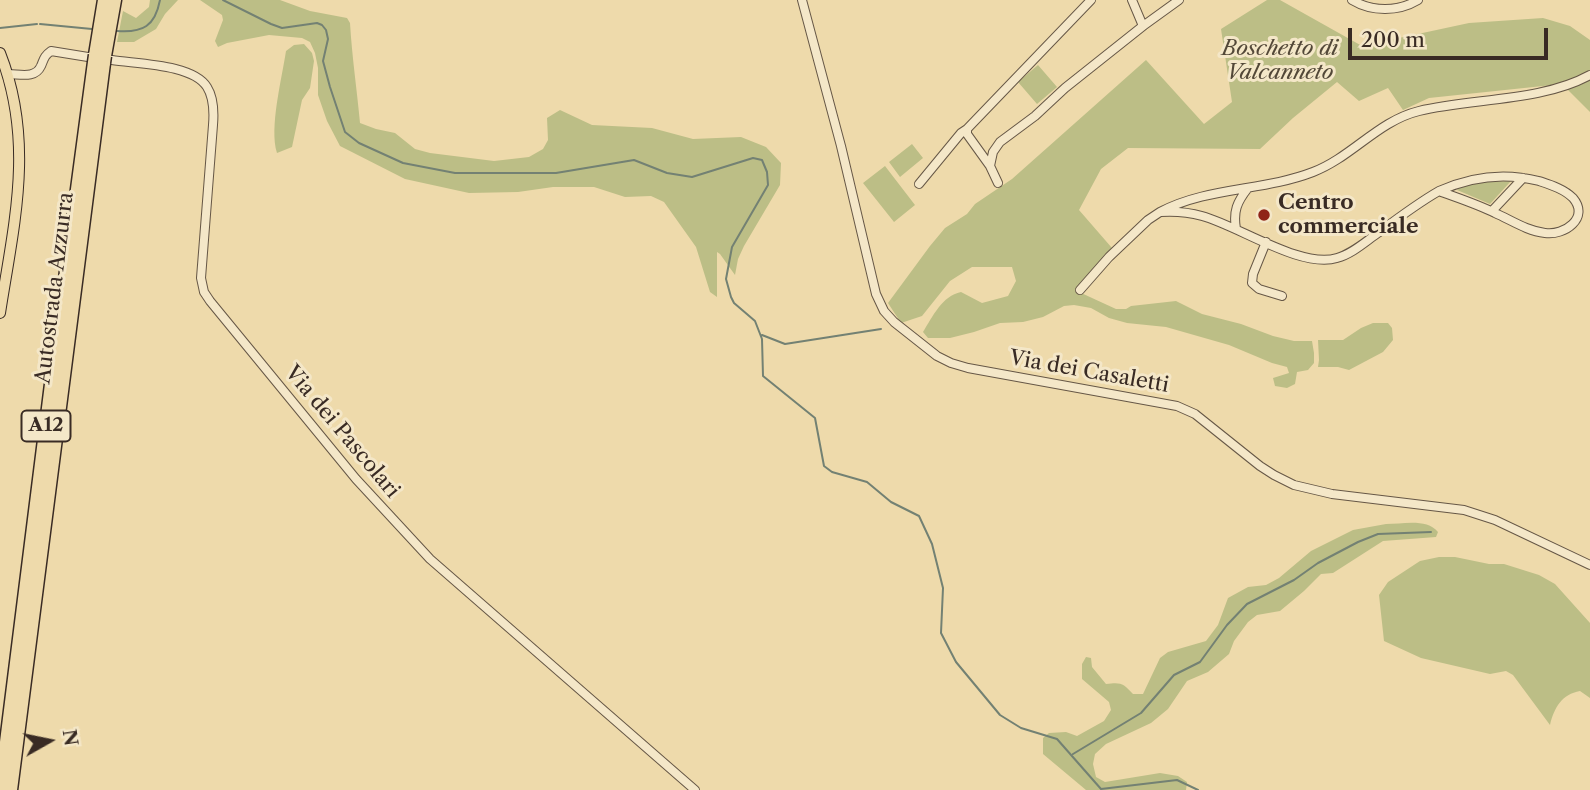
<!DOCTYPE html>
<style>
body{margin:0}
#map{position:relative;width:1590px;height:790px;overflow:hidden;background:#eedaab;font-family:"Libre Caslon Text",serif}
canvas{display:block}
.north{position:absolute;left:14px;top:706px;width:70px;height:70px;-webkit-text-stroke:5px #f4e7c8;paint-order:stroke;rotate:81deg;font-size:19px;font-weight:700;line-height:28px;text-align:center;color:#392b24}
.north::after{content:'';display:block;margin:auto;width:24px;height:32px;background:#392b24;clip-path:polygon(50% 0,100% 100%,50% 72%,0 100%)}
.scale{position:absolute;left:1348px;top:28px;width:200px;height:32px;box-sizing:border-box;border:4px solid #392b24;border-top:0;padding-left:9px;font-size:21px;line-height:24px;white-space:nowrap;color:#392b24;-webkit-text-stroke:5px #f4e7c8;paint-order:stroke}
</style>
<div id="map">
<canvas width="1590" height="790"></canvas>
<div class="north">N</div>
<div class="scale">200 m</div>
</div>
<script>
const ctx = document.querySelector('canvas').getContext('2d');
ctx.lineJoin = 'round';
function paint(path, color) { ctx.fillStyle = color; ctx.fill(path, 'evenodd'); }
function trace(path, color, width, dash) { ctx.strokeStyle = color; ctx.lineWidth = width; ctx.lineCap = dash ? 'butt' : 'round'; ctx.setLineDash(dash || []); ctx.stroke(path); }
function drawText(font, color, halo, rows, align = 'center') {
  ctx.font = font + ' "Libre Caslon Text",serif'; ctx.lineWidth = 6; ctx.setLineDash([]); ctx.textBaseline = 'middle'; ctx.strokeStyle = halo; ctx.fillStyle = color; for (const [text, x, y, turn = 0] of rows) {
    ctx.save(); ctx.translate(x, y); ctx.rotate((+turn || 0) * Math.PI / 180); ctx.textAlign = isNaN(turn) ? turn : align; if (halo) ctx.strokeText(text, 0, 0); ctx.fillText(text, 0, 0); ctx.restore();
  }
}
const green = new Path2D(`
 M150,0h28l-13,14 -9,15 -22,13h-17l6,-31 13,7 13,-11z
 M200,0h80l30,11 37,7 3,5c2,34 7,67 10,100l16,6 19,4 20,16 15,4 64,8 35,-4 14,-8 5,-9 -1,-22 13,-8 32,15 60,3 41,11 48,-2 25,10 15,16 -1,22 -36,61 -6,13 -3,16 -15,-21 -3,-2v45l-7,-5 -14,-45 -32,-45 -13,-6 -26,1 -31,-10h-41l-35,5 -49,1 -64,-14 -65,-33 -13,-25 -9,-26v-27l-3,-15 -5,-11 -8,-4 -33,-3 -42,8 -9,4 -3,-6 8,-21 -1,-5z
 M1267,0h13l82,46 107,-23 74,-5 27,8 20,14v72l-28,-28 -133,14 -26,12 -15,-22 -29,13 -22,-19 -44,36 -33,31 -132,-1 -27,21 -22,41 33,38 -26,30 -7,14 37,17h10l5,-3 45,-5 26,13 39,10 32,12 21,5h18l2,12v10l-6,7 -11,2 -2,12 -8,4 -12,-2 -2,-8 16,-5 -2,-6 -15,-4 -43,-18 -63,-18 -39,-4 -18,-5 -18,-10 -17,-3 -10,1 -21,11 -20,5 -23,1 -26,9 -24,6h-22l-5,-6c10,-16 19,-36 38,-40l21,11 26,-7 8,-15 -4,-14h-40l-22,14 -28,35 -21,7 -13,-20 42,-57 15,-18 22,-14 8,-10 37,-25 134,-119 58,64 28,-22 -11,-73z
 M304,44l8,9 2,8 -4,27 -8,12 -10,47 -15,6c-8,-25 5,-75 9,-102l8,-6z
 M1038,65l19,22 -20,17 -19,-22z
 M912,144l11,14 -23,19 -11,-15z
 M885,166l30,39 -21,17 -31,-39z
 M1511,181l-21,23 -33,-14 2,-3 25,-5z
 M1373,323h15l4,5 1,12 -10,12 -34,18 -11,-3h-20l1,-7 -1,-20h25l18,-12z
 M1386,524c17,0 41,-6 52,8l-2,5 -53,4 -50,32 -12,1 -17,17 -24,20 -23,4 -9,7 -14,19 -5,13 -21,18 -21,9 -19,28 -17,14 -45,21 -11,10 -2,10 3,13 9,5 55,-9 18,3 9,6 -1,8h-100l-43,-36v-16l6,-5 17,-1 11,4 27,-15 7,-11 -2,-8 -27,-23v-15l4,-7 5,1 1,9 14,17c15,-2 17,-1 27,10h10l17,-36 8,-6 38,-11 12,-16 10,-27 20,-11 18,-2 13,-7 32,-27 42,-21z
 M1439,557h16l34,7h15l35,11 16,9 35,39v75l-10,-7c-18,3 -26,17 -30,34l-37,-50 -7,-4 -16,3 -69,-16 -37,-17 -5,-46 9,-13 32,-21z`);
const stream = new Path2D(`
 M223,0l48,24 11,4 35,-5 5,2 4,5 2,9 -5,22 7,26 15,45 14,11 44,20 52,10h101l78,-13 33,13 25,4 61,-19 9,2 5,12 1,13 -36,62 -6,32 5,18 3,6 21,18 7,18 1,37 52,42 9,48 8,6 35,10 24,20 28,14 13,28 11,44 -2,45 15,29 44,53 21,13 36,11 44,50 76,-9 21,10
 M40,24l52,5
 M0,28l37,-4
 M117,31c26,2 38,-5 43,-31
 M762,335l23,9 96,-15
 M1073,754l68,-41 33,-38 26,-13 27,-37 20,-21 47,-24 24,-17 40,-21 20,-8 53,-2`);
const minor = new Path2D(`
 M802,0l39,146 35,148 8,17 10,11 43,34 14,7 17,5 209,38 18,8 65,52 14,9 20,10 38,9 132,16 31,10 95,45
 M1132,0l11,26
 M1352,0c20,12 46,12 66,0
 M112,60c25,4 81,4 95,27 7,11 7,26 6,38l-12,153 3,14 6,9 146,178 74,80 265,231
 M8,74c12,0 27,5 33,-8 3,-7 3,-10 10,-15l37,6
 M990,166l-23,-32v-5l124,-129
 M998,183l-8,-17 3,-14 7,-10 35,-26 30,-28 78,-62 36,-26
 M919,184l42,-51 6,-4
 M1439,191c33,-15 65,-19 100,-10 12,4 25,8 34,17 17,20 -9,38 -28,35 -18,-2 -34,-13 -50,-20 -18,-9 -37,-15 -56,-22 -21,12 -41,27 -61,42 -13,9 -26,21 -41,25 -36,11 -98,-32 -135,-42 -14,-4 -28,-5 -42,-4 47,-25 104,-21 153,-40 39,-15 65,-51 106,-61 53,-13 122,-9 171,-36
 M1492,211l31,-33
 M1236,229c-3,-18 1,-27 12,-41
 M1266,242l-13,32 -1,9 7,6 23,7
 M1080,290l29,-33 39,-37 12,-8`);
const major = new Path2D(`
 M0,53c35,89 14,170 0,260`);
const highway = new Path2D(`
 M95,55l9,-55
 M105,56l10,-56
 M0,790l52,-414 42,-314
 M11,790l93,-727`);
const highwayBridge = new Path2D(`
 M94,62l1,-7
 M104,63l1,-7`);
const markers = [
 [1264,215,7,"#8f2418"]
];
const shields = [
 [46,426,49]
];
const shieldNames = [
 ["A12",46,426]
];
const parkNames = [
 ["Boschetto di",1280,49],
 ["Valcanneto",1280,73]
];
const poiNames = [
 ["Centro",1278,203],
 ["commerciale",1278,227]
];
const streetNames = [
 ["Autostrada Azzurra",55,288,-83],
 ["Via dei Casaletti",1089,372,10],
 ["Via dei Pascolari",342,432,50]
];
paint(green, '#bcbe86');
trace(stream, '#738173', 2);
trace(minor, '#665746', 10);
trace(major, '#392b24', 12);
trace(highway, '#392b24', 15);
trace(minor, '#f4e7c8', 8);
trace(major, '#eedaab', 10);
trace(highway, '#eedaab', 12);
trace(highwayBridge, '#392b24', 15, []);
trace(highwayBridge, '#eedaab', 12);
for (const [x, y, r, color] of markers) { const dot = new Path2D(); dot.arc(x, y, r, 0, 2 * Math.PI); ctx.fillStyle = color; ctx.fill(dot); trace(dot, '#f4e7c8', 2.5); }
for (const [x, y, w] of shields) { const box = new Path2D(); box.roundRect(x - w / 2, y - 15.5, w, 31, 5); ctx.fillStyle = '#f4e7c8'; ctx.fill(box); trace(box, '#392b24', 2); }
drawText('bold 19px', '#392b24', null, shieldNames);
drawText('italic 21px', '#534838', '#f4e7c8', parkNames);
drawText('bold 21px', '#392b24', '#f4e7c8', poiNames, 'left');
drawText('21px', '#392b24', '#f4e7c8', streetNames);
</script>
